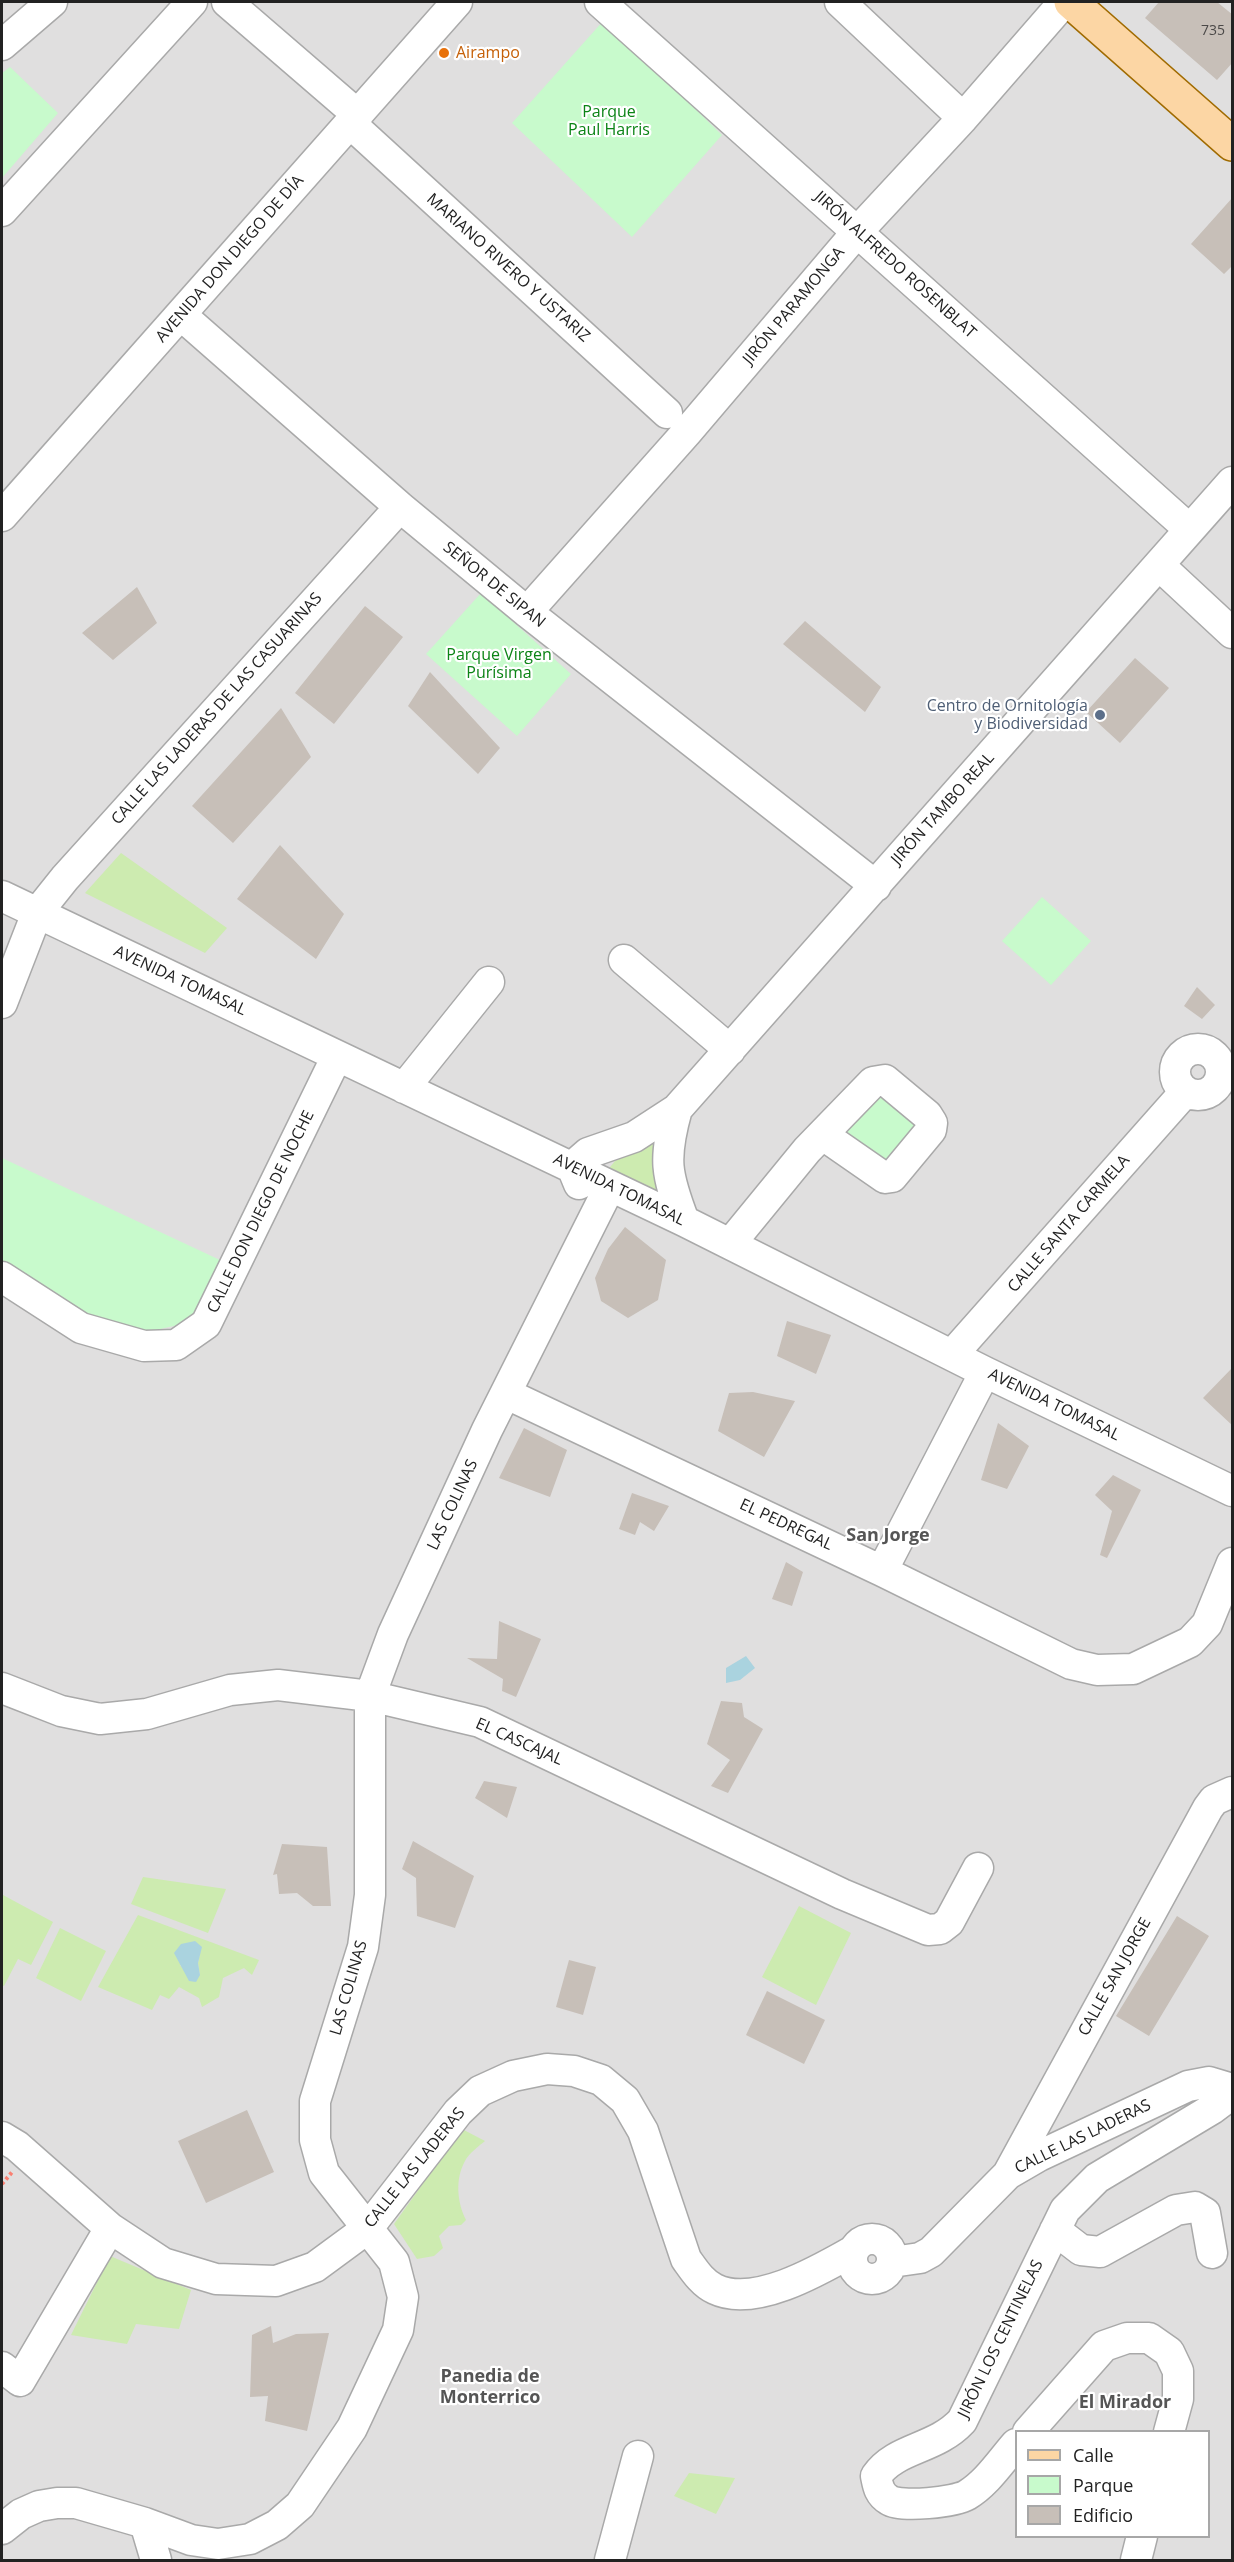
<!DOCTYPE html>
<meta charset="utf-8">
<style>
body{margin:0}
#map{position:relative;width:1234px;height:2562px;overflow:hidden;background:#f2efe9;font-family:"Open Sans",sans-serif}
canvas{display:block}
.frame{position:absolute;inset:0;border:3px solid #222;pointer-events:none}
.legend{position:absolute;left:1015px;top:2430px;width:195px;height:108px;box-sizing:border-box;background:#fff;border:2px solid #a7a7a7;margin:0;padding:8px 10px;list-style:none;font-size:18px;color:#222}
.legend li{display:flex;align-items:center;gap:12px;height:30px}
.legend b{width:30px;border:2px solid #a7a7a7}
</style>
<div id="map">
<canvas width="1234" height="2562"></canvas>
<div class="frame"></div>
<ul class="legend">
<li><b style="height:8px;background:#fcd6a4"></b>Calle</li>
<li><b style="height:16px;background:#c8facc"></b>Parque</li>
<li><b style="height:16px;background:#c7bfb8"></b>Edificio</li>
</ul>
</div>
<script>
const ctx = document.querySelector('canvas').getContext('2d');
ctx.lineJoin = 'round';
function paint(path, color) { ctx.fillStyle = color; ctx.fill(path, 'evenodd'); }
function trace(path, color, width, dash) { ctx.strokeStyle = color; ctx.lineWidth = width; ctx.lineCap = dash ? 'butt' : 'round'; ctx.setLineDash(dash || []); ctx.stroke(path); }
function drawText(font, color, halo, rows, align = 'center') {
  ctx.font = font + ' "Open Sans",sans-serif'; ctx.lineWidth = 4.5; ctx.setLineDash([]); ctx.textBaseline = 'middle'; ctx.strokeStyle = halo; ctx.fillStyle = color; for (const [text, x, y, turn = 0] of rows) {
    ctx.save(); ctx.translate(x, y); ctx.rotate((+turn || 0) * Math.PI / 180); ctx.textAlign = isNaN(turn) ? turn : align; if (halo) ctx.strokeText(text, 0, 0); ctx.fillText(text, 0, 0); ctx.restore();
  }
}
const residential = new Path2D(`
 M2,2h1230v2558h-1230zM1016,2432h192v104h-192z`);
const grass = new Path2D(`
 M121,853l106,75 -22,25 -120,-60z
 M664,1136l-4,49 -4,6 -50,-19 9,-11z
 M143,1877l83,12 -18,44 -77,-29z
 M3,1895l50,27 -22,43 -13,-6 -14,27 -2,-1z
 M799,1906l52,27 -35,72 -54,-28z
 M138,1915l121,45 -7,15 -8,-7 -21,10 -4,19 -17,10 -3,-9 -20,-11 -10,12 -9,-4 -8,15 -54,-23zM201,1948l-3,15 2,12 -13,-1 -7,-9z
 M60,1928l46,23 -25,50 -45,-23z
 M462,2129l23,12c-6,5 -16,12 -20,20 -10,18 -8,41 1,59l-5,5 -12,1 -10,10 4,12 -9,8 -17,3 -23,-35z
 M110,2256l81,34 -12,39 -43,-5 -9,20 -56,-9z
 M689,2473l46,5 -19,36 -42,-18z`);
const park = new Path2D(`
 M604,20l118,115 -90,102 -120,-114z
 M10,67l48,46 -56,65v-105z
 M481,593l90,81 -54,62 -91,-82z
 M1042,897l49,44 -40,44 -49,-44z
 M882,1085l44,38 -41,49 -44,-38z
 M2,1158l218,102 -24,53 -18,12 -22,5 -39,2 -115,-66z`);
const water = new Path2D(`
 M746,1656l9,12 -15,12 -14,3v-15z
 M195,1941l7,6 -4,16 2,12 -4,7 -7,-1 -15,-28 7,-9z`);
const building = new Path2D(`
 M1159,2h58l16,13v47l-16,18 -72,-62z
 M1233,197v68l-9,9 -33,-30z
 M137,587l20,36 -44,37 -31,-27z
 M365,606l38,31 -69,87 -39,-31z
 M805,621l76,66 -16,25 -82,-68z
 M1135,658l34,30 -49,55 -34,-31z
 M430,672l70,76 -22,26 -70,-68z
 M281,708l30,49 -78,86 -41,-37z
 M280,845l64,69 -28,45 -79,-60z
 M1197,987l18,18 -13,14 -18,-13z
 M625,1227l41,33 -8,40 -30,18 -27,-17 -6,-23 13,-29z
 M787,1321l44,14 -15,39 -39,-18z
 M1233,1367v59l-30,-28z
 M753,1392l42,9 -31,56 -46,-26 11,-38z
 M998,1423l31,23 -22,43 -26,-9z
 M524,1428l43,22 -17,47 -51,-19z
 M1113,1475l28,15 -34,68 -7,-3 12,-44 -17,-16z
 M632,1493l37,13 -15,25 -14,-9 -5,13 -16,-6z
 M786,1562l17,10 -11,34 -20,-7z
 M499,1621l42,18 -25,58 -14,-6 1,-12 -36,-21 30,1z
 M721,1701l21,2 2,14 19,12 -35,64 -17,-7 19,-26 -23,-16z
 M484,1781l33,6 -10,31 -32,-20z
 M413,1841l61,35 -19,52 -38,-12 -1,-38 -14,-9z
 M282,1844l45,3 4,59h-18l-16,-13 -18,1 -2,-20 -4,1z
 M1177,1916l32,20 -60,100 -33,-20z
 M569,1960l27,7 -13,48 -27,-8z
 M767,1991l58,29 -21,44 -58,-29z
 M247,2110l27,62 -68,31 -28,-62z
 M271,2326l2,17 23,-9 33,-1 -22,98 -42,-10 3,-25 -18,1 2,-62z`);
const path = new Path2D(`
 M2,2184l11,-13`);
const minor = new Path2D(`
 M227,2l131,113
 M600,2l589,527
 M840,2l123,116
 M2,45l50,-43
 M350,123l317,290
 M2,211l190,-209
 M181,315l219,192 127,105 349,274
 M2,516l455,-514
 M1160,566l72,67
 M527,612l160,-180 171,-201 105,-113 101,-116
 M2,896l682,325 301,151 247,119
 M624,960l106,90
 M2,1003l35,-90 28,-35 335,-371
 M1175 1072a23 23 0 1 1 46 0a23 23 0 1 1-46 0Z
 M404,1088l85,-106
 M677,1109c-14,50 -11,65 7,112
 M579,1184l-7,-17 16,-14 46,-16 43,-28 555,-627
 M730,1244l77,-94 66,-68 12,-2 42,35 5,8 -1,7 -39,47 -7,1 -62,-43
 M2,1277l79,51 63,18 32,-1 30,-21 131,-268
 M952,1355l233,-263
 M507,1394l375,177 189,93 26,6 36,-1 57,-27 17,-18 25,-61
 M882,1571l103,-199
 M2,1688l59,23 39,8 47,-5 83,-24 48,-5 92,11 110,26 362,172 86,36 12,-1 9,-7 29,-54
 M2,2137l15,9 93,82 53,35 53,16 60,2 39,-14 53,-39 90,-116 22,-21 33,-15 34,-7 27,2 27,9 24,20 18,31 43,128c8,11 16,24 29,30 39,19 103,-18 138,-38
 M1008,2174l200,-366 6,-8 18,-8
 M1055,2230l26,20 19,2 76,-42 19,-3 10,6 7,40
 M852 2259a20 20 0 1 1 40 0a20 20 0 1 1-40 0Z
 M892,2262l28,-4 11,-6 77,-78 31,-18 149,-70 21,-4 23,7
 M2,2367l18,14 90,-153
 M1028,2432l76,-86 23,-8h22l20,14 9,19v28l-9,33
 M1016,2444c-15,17 -29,39 -49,51 -12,7 -66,13 -78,5 -10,-6 -11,-14 -13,-24 20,-29 59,-26 86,-55l103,-211 32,-32 115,-69 12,-9 6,-12
 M145,2523l11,37
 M2,2529l19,-15 18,-8 18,-3h19l69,20 46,17 27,4 32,-5 27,-14 23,-20 52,-77 46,-98 5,-33 -9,-35 -70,-89 -9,-33v-39l48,-154 7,-52v-199l23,-62 94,-204 123,-244
 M610,2560l28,-104
 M1136,2560l6,-24`);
const major = new Path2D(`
 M1071,2l161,142`);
const markers = [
 [444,53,6,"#e8710a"],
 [1100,715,6,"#5c6f8a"]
];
const numberNames = [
 ["735",1213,31]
];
const foodNames = [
 ["Airampo",456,53]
];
const parkNames = [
 ["Parque",609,112],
 ["Paul Harris",609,130],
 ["Parque Virgen",499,655],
 ["Purísima",499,673]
];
const streetNames = [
 ["AVENIDA DON DIEGO DE DÍA",230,259,-49],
 ["JIRÓN ALFREDO ROSENBLAT",895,265,42],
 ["MARIANO RIVERO Y USTARIZ",508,268,42],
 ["JIRÓN PARAMONGA",794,306,-50],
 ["SEÑOR DE SIPAN",494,585,39],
 ["CALLE LAS LADERAS DE LAS CASUARINAS",217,709,-48],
 ["JIRÓN TAMBO REAL",943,809,-48],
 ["AVENIDA TOMASAL",180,981,25],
 ["AVENIDA TOMASAL",619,1190,26],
 ["CALLE DON DIEGO DE NOCHE",261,1212,-64],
 ["CALLE SANTA CARMELA",1069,1224,-49],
 ["AVENIDA TOMASAL",1054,1405,26],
 ["LAS COLINAS",453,1505,-65],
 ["EL PEDREGAL",786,1525,25],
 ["EL CASCAJAL",519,1742,24],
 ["CALLE SAN JORGE",1115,1977,-61],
 ["LAS COLINAS",349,1988,-74],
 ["CALLE LAS LADERAS",1083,2137,-26],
 ["CALLE LAS LADERAS",415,2168,-51],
 ["JIRÓN LOS CENTINELAS",1001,2339,-64]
];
const serviceNames = [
 ["Centro de Ornitología",1088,706],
 ["y Biodiversidad",1088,724]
];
const neighbourhoodNames = [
 ["San Jorge",888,1536],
 ["Panedia de",490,2377],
 ["Monterrico",490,2398],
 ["El Mirador",1125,2403]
];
paint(residential, '#e0dfdf');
paint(grass, '#cdebb0');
paint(park, '#c8facc');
paint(water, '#aad3df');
paint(building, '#c7bfb8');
trace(minor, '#a9a9a9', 33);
trace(major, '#a06b00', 36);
trace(path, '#fa8072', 4, [3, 3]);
trace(minor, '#fff', 30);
trace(major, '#fcd6a4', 33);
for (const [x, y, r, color] of markers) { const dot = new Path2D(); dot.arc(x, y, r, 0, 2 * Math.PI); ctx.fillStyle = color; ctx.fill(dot); trace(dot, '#fff', 2); }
drawText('14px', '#4b4948', null, numberNames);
drawText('16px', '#c56008', '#fff', foodNames, 'left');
drawText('16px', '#0c8416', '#fff', parkNames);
drawText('16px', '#222', '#fff', streetNames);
drawText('16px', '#4e5e75', '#fff', serviceNames, 'right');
drawText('bold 18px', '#555', '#fff', neighbourhoodNames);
</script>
